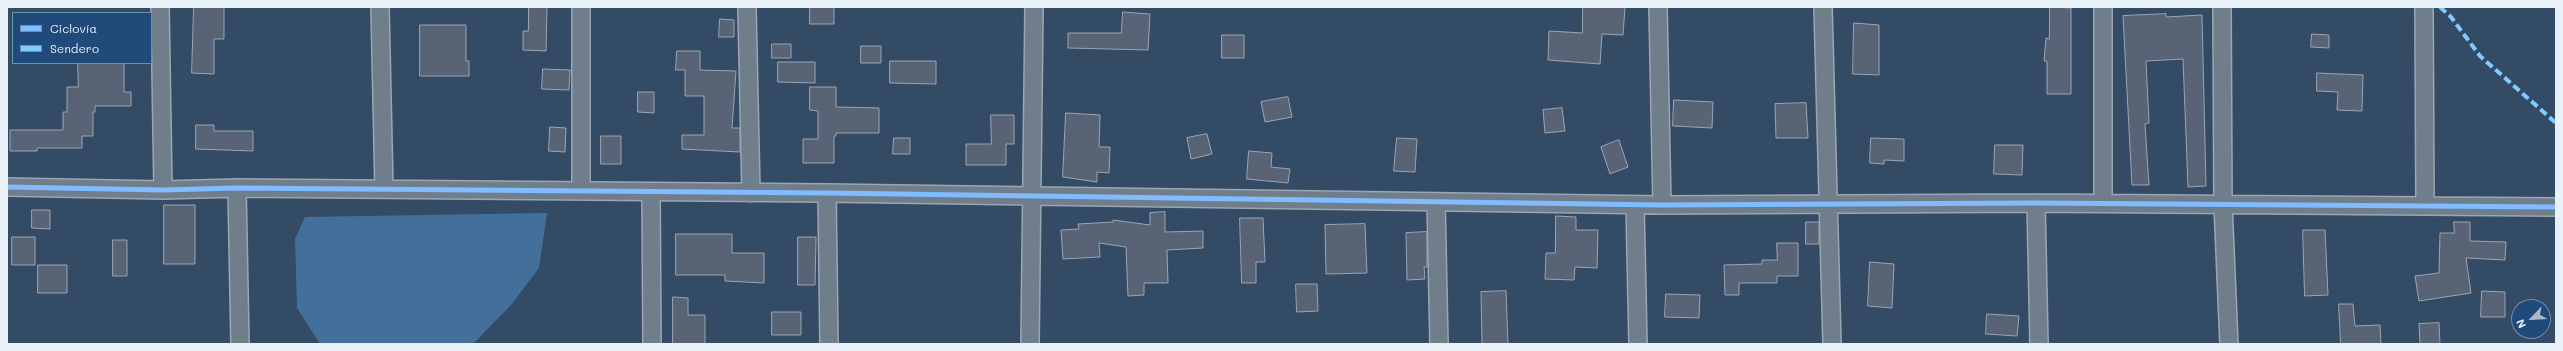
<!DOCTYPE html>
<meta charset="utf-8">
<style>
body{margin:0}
#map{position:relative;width:2563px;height:351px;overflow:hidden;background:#344b65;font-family:Mali,sans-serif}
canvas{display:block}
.frame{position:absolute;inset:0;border:8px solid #e8f1f8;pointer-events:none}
.legend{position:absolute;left:12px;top:12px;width:140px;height:52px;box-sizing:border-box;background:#1f4a7a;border:1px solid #6f8dac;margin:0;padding:5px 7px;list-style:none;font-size:12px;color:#e8f1f8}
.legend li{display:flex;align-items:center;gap:8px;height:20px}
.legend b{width:20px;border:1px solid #6f8dac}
.north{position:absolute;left:2511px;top:299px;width:40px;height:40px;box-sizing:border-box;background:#1f4a7a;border:1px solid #6f8dac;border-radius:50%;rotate:245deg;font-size:11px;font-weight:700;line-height:16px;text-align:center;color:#e8f1f8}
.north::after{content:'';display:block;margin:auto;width:14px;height:18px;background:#a9b7c5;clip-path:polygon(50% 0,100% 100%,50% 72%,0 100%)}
</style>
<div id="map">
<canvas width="2563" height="351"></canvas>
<div class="frame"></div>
<ul class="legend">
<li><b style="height:5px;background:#80bcff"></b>Ciclovía</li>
<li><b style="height:5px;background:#80caff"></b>Sendero</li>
</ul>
<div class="north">N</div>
</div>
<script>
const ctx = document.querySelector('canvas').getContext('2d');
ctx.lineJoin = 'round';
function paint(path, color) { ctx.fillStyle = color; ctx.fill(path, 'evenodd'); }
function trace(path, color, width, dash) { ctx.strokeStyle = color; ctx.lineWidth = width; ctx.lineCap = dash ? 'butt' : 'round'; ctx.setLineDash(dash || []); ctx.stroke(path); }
const water = new Path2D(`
 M547,213l-8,55 -28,37 -38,39h-153l-23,-36 -2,-69 10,-22z`);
const building = new Path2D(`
 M194,7h30v32h-10v35l-22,-1z
 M529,7h18l-1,44 -23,-1v-19h5z
 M810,7h24v17h-24z
 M1583,7h42l-2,28 -21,-1 -2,30 -52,-4 1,-29 33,2z
 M2050,7l21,1v86h-24v-33h-3l2,-23 3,1z
 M1123,12l27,2 -2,36 -80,-2v-15h53z
 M2166,14v3l36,-2 4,171 -18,1 -5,-128 -37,2 3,62 -4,1 4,61h-17l-9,-169z
 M720,19l14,1v17h-15z
 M1854,23l25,2v50l-26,-1z
 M420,25h46v36h3v15h-49z
 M2312,34l17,1v13l-18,-1z
 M1222,35h22v23h-22z
 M772,44h19v14h-19z
 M861,46h20v17h-20z
 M677,51h23v19l36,1 -4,57h8v24l-58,-3v-14h22v-39h-19v-26h-9z
 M890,61h46v23l-46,-1z
 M778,62h37v21l-37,-1z
 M78,63h46v29h7v14h-36v6h-2v24h-11v12h-45v3h-27v-21h53v-18h4v-25h11z
 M543,69l27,1 -1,20 -27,-1z
 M2317,73l46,2 -1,36 -25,-1 1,-18 -21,-1z
 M810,87h26v20l43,1v25h-43v3h-2v27h-31v-24h15v-28l-8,-1z
 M638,92h16v21l-16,-1z
 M1288,97l4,20 -27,5 -4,-20z
 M1674,100l39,2 -1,26 -39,-2z
 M1806,103l2,35h-32l-1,-34z
 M1562,108l3,23 -20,2 -2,-23z
 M1066,113l34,2 -1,32h11l-1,26 -12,-1v10l-34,-5z
 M991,115h23v29h-8v21h-40v-21h25z
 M196,125h18v6h39v20l-57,-2z
 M550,127l16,1 -1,24 -16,-1z
 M1207,134l5,20 -21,5 -4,-21z
 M601,136h20v28h-20z
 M894,138h16v16h-17z
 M1397,138l20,1 -2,33 -21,-1z
 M1871,138l33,1v22l-20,-1v4l-14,-1z
 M1619,140l9,27 -18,7 -9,-27z
 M1995,145h28l-1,30 -28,-1z
 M1249,151l23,2 -1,14 19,2 -2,14 -41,-4z
 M164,205h31v59h-31z
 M32,210h18v19l-18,-1z
 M1165,212v20l38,-1v17l-36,2 1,33h-24v12l-16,1 -2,-49 -27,-4 1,14 -37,2 -2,-29 18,-1 -1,-5 35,-2v-2l37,5v-12z
 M1556,216l20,1v13h22l-1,38 -22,-1 -1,13 -29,-1 1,-26h9z
 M1240,218h23l2,44h-9v21h-14z
 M1806,222h13v22h-13z
 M2454,222h16v19l36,1 -1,18 -39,-2 5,35 -52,8 -4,-25 24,-3 1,-40h14z
 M1365,224l2,49 -41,1 -1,-49z
 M2303,230h22l3,65 -23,1z
 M1427,232v35h-3l1,12 -18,1 -1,-47z
 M676,234h56v19h32v30l-39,-2v-6h-49z
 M12,237h23v28h-23z
 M798,237h18l-1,48h-17z
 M113,240h14v36h-14z
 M1777,243h21v33h-21v7h-38v12h-14l-1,-30 38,-1v-4h15z
 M1870,262l24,2 -2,44 -24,-2z
 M38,265h29v28h-29z
 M1296,284h21l1,27 -21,1z
 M1506,291l2,53h-26l-1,-52z
 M2482,291l23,1v25h-24z
 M1666,294l34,1 -1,23 -34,-1z
 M673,297l15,1v17h17v29h-32z
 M2339,304h14l2,22 25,-1 1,19h-40z
 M772,312h29v23h-29z
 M1987,314l32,2 -2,20 -31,-2z
 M2439,323l1,21h-20l-1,-20z`);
const minor = new Path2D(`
 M160,7l3,183
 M380,7l4,182
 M747,7l4,186
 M1658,7l4,198
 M1823,7l9,337
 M2222,7l1,197 6,140
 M2424,7l1,199
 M7,187l156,3 74,-2 590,5 835,12 374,-2 520,4
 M237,188l3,156
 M581,191v-184
 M651,192l1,152
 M827,193l2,151
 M1436,202l3,142
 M2036,203l3,141
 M2103,203v-196
 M1635,205l3,139
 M1030,344l4,-337`);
const quiet = new Path2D(`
 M2440,7l11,10 29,39 76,67`);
const cycleway = new Path2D(`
 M7,187l156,3 74,-2 590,5 835,12 374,-2 520,4`);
paint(water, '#43709b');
paint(building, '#586375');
trace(building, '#9aa6b3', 1);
trace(minor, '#9aa6b3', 20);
trace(minor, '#707e8c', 17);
trace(quiet, '#80caff', 4, [8, 4]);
trace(cycleway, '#80bcff', 5);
</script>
